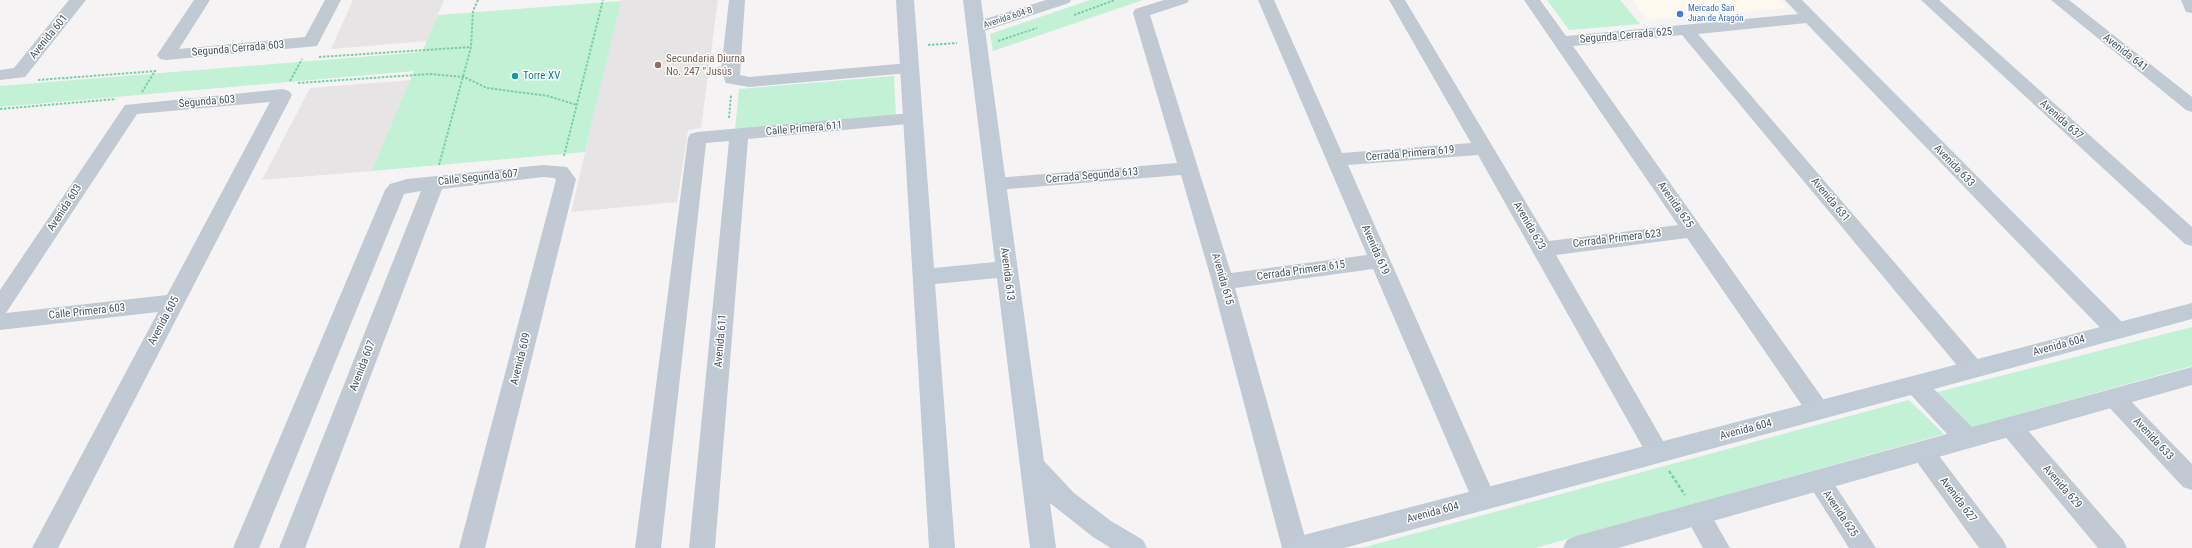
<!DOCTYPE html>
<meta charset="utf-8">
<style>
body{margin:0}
canvas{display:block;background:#f5f3f3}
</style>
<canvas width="2192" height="548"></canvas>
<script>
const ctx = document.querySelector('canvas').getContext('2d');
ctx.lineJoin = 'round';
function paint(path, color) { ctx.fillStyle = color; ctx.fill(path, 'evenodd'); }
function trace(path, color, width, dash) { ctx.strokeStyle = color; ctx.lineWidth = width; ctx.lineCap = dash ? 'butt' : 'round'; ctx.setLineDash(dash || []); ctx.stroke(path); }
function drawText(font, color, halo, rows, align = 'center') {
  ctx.font = font + ' "Roboto Condensed",sans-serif'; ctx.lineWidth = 3; ctx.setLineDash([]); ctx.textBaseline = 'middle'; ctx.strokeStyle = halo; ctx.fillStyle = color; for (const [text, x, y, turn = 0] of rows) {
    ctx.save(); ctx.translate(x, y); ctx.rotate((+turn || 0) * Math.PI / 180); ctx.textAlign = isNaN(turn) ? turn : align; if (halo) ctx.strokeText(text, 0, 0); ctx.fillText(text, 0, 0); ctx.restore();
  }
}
const commercial = new Path2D(`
 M1632,0h147l8,8 -139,12z`);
const education = new Path2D(`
 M353,0h91l-17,41 -96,8z
 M621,0h97l-17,128 -13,2 -11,72 -106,10z
 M411,80l-39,91 -110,9 48,-92z`);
const green = new Path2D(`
 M1090,0h53l-150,51 -3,-17z
 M1547,0h73l20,24 -71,6z
 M621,1l-36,151 -213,19 42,-100 -414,36v-21l422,-34 16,-37z
 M894,76l2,40 -161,14 4,-41z
 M2192,327v39l-223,62 -35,-35z
 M1909,400l35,34 -409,114h-174z`);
const pathFar1 = new Path2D(`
 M1074,15l41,-15
 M998,41l39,-13
 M928,45l29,-2
 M319,57l152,-10
 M38,80l119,-9
 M290,81l12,-22
 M298,83l132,-9 34,3 23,11 61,8 29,9
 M142,92l13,-21
 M0,109l116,-10
 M729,118l2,-23
 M564,156l39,-156
 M439,165l32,-118 2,-36 5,-11`);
const path = new Path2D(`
 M1669,471l16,24`);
const street = new Path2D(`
 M69,0h17l-61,77 -25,3v-10l14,-2z
 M194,0h16l-31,49 126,-12 20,-37h16l-24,46 -151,14 -6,-1 -3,-4z
 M729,0h16l-5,75 9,2 160,-14 6,1 3,4 -3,4 -6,1 -160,14 -23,-4 -5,-12z
 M1046,0h25l-2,3 -88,29h-12l-2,-4 2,-4z
 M1164,0h25l-2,3 -37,12 81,258 136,-18 -109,-255h16l68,153 129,-10 -82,-143h16l144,241 129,-16 -154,-225h16l26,36 232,-22 -13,-14h17l323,325 3,6 -3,6 -8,2 -8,-2 -303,-314 -108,11 283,329 3,6 -3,6 -8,3 -8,-3 -283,-340 -109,11 253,357 4,7 -4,7 -8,2 -8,-2 -123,-179 -131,17 114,198 -4,7 -8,3 -8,-3 -172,-305 -130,10 148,334 -3,7 -9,4 -9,-4 -102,-237 -138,19 73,260h-26l-70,-266 -31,-107 -185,15 -7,-1 -3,-5 3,-5 7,-1 181,-15 -44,-150 2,-4z
 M1921,0h18l253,227v19l-7,-2z
 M2051,0h18l123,97v15l-6,-2z
 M2181,0h11v13l-6,-1z
 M283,89l6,2 3,4 -234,453h-26l126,-236 -158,18v-40l125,-185zM270,102l-103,193 -161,18 131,-199z
 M912,113l6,2 3,4 -3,4 -170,16 -33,409h-26l40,-407 -23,2 -45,405h-26l53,-410 2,-4 7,-2z
 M543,165l24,2 9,12 -91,369h-26l97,-368 -2,-2 -11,-1 -101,12 -137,359h-26l142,-357 -17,3 -145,354h-26l152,-358 5,-6 17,-5z
 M2114,389l8,3 70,72v26l-9,-3 -77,-83 -4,-6 4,-6z
 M2011,417l8,3 104,120 4,8h-29l-95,-114 -4,-7 4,-7z
 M1922,441l8,3 73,96 4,8h-28l-65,-90 -4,-7 4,-7z
 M1818,470l9,3 49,75h-27l-43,-68 3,-7z
 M1697,503l9,3 24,42h-27l-19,-34 4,-8z`);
const secondary = new Path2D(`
 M896,0h18l20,268 61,-6 -32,-262h18l63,461 30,32 37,28 32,19 4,8h-36l-18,-11 -43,-34 6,45h-26l-33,-270 -62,6 20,264h-26z
 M2192,303v16l-258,70 38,38 220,-60v18l-574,163h-55l4,-8 9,-4 371,-102 -36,-39 -567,153h-57l4,-8 9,-4z`);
const markers = [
 [1680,14,4,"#3f7fe0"],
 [658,65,4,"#8d6e63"],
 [515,76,4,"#0f9aa8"]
];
const farShopnames = [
 ["Mercado San",1688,9],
 ["Juan de Aragón",1688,19]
];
const farStreetnames = [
 ["Avenida 604-B",1008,18,-18]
];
const streetNames = [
 ["Segunda Cerrada 625",1626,36,-5],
 ["Avenida 601",49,37,-51],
 ["Segunda Cerrada 603",238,49,-5],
 ["Avenida 641",2125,53,38],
 ["Segunda 603",207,102,-5],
 ["Avenida 637",2061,120,42],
 ["Calle Primera 611",804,129,-5],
 ["Cerrada Primera 619",1410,154,-5],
 ["Avenida 633",1954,166,46],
 ["Cerrada Segunda 613",1092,176,-5],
 ["Calle Segunda 607",478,178,-6],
 ["Avenida 631",1830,200,50],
 ["Avenida 625",1675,205,55],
 ["Avenida 603",65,208,-57],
 ["Avenida 623",1529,226,60],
 ["Cerrada Primera 623",1617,239,-7],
 ["Avenida 619",1375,250,66],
 ["Cerrada Primera 615",1301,271,-8],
 ["Avenida 613",1007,274,83],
 ["Avenida 615",1222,279,74],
 ["Calle Primera 603",87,312,-6],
 ["Avenida 605",164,321,-62],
 ["Avenida 611",721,341,-85],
 ["Avenida 604",2059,346,-15],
 ["Avenida 609",521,359,-76],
 ["Avenida 607",363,366,-69],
 ["Avenida 604",1746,430,-15],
 ["Avenida 633",2153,439,47],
 ["Avenida 629",2062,487,49],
 ["Avenida 627",1958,500,53],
 ["Avenida 604",1433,513,-15],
 ["Avenida 625",1840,514,56]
];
const educationNames = [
 ["Secundaria Diurna",666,59],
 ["No. 247 \"Jusús",666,72]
];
const cultureNames = [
 ["Torre XV",523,76]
];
paint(commercial, '#fdf9ef');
paint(education, '#e6e4e5');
paint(green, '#c3f1d5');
trace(pathFar1, '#7ad0a6', 2, [2.5, 1.5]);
trace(path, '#7ad0a6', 2.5, [3.5, 2]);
paint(street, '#c1cad2');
paint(secondary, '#c1cbd6');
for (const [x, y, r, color] of markers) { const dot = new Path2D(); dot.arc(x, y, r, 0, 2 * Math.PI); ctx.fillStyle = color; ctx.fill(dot); trace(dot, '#fff', 1.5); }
drawText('9px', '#366cbe', '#fff', farShopnames, 'left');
drawText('9px', '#4a5661', '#fff', farStreetnames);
drawText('11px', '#4a5661', '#fff', streetNames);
drawText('11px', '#785e54', '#fff', educationNames, 'left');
drawText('11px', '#0d838f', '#fff', cultureNames, 'left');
</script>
